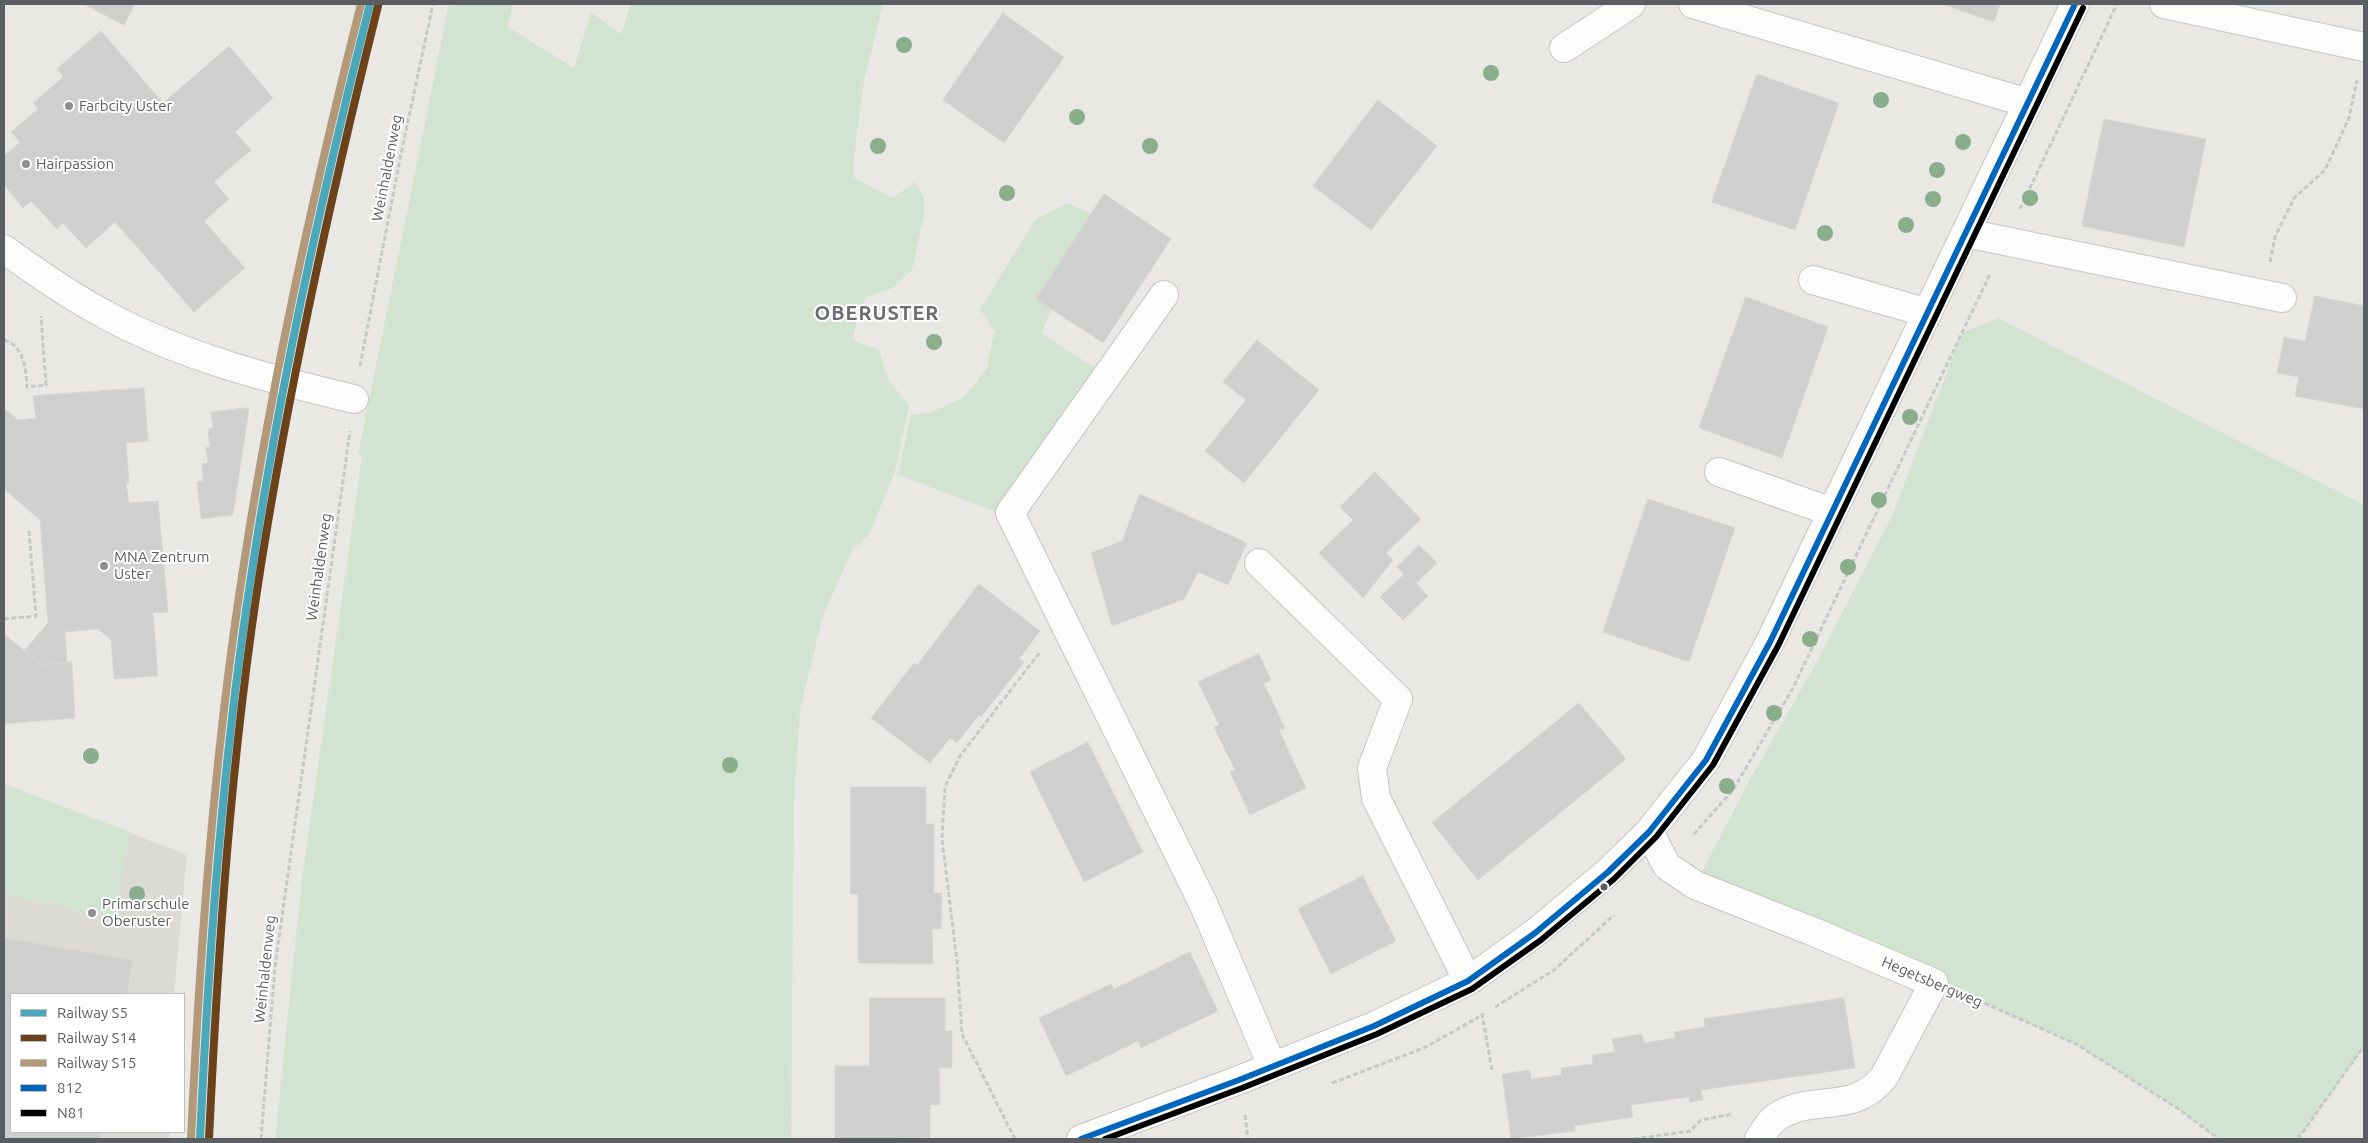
<!DOCTYPE html>
<style>
body{margin:0}
#map{position:relative;width:2368px;height:1143px;overflow:hidden;background:#e9e8e4;font-family:Ubuntu,sans-serif}
canvas{display:block}
.frame{position:absolute;inset:0;border:5px solid #5a5d61;pointer-events:none}
.legend{position:absolute;left:10px;top:993px;width:175px;height:140px;box-sizing:border-box;background:#fff;border:1px solid #bdbec0;margin:0;padding:6px 9px;list-style:none;font-size:15px;color:#5a5d61}
.legend li{display:flex;align-items:center;gap:10px;height:25px}
.legend b{width:25px;border:1px solid #bdbec0}
</style>
<div id="map">
<canvas width="2368" height="1143"></canvas>
<div class="frame"></div>
<ul class="legend">
<li><b style="height:6px;background:#4ba7ba"></b>Railway S5</li>
<li><b style="height:6px;background:#6c421b"></b>Railway S14</li>
<li><b style="height:6px;background:#b39979"></b>Railway S15</li>
<li><b style="height:6px;background:#0065bd"></b>812</li>
<li><b style="height:6px;background:#000"></b>N81</li>
</ul>
</div>
<script>
const ctx = document.querySelector('canvas').getContext('2d');
ctx.lineJoin = 'round';
function paint(path, color) { ctx.fillStyle = color; ctx.fill(path, 'evenodd'); }
function trace(path, color, width, dash) { ctx.strokeStyle = color; ctx.lineWidth = width; ctx.lineCap = dash ? 'butt' : 'round'; ctx.setLineDash(dash || []); ctx.stroke(path); }
function drawText(font, color, halo, rows, align = 'center') {
  ctx.font = font + ' Ubuntu,sans-serif'; ctx.lineWidth = 4; ctx.setLineDash([]); ctx.textBaseline = 'middle'; ctx.strokeStyle = halo; ctx.fillStyle = color; for (const [text, x, y, turn = 0] of rows) {
    ctx.save(); ctx.translate(x, y); ctx.rotate((+turn || 0) * Math.PI / 180); ctx.textAlign = isNaN(turn) ? turn : align; if (halo) ctx.strokeText(text, 0, 0); ctx.fillText(text, 0, 0); ctx.restore();
  }
}
const education = new Path2D(`
 M4,784l183,71 -13,139h-163v138h159l-1,7h-165z`);
const green = new Path2D(`
 M449,4h64l-5,23 66,41 17,-56 30,22 10,-30h252l-19,77 -10,75v22l39,20 22,-16 9,15v18l-12,55 -20,18 -25,9 -9,17 -5,26 26,10 9,29 21,27 -15,68 -25,61 -16,14 -30,66 -23,95 -6,93 -3,336h-516l27,-261 60,-422 -4,-2z
 M1067,203l25,11 -56,84 16,12 -11,23 54,35 -99,144 -98,-37 13,-60 21,-3 31,-14 25,-31v-9l7,-26 -15,-23 56,-90z
 M1998,318l366,187v543l-66,91h-79l-42,-31 -101,-64 -114,-51 -267,-108 54,-104 66,-116 77,-149 70,-183z
 M4,784l126,48 -16,85 -110,-22z`);
const building = new Path2D(`
 M84,4h51l-11,21z
 M1943,4h57l-6,18z
 M1003,13l61,44 -60,86 -61,-43z
 M101,31l62,72 66,-57 44,52 -38,34 16,18 -37,32 15,17 -25,22 41,47 -51,44 -79,-90 -29,26 -23,-25 -6,6 -26,-28 -8,7 -19,-23v-29l16,-14 -9,-10 27,-23 -5,-6 30,-26 -6,-8z
 M1757,74l82,29 -44,127 -83,-28z
 M1378,100l59,46 -66,84 -58,-44z
 M2104,119l102,20 -22,108 -102,-21z
 M1104,194l67,45 -68,104 -67,-44z
 M2315,296l49,10v103l-69,-13 4,-19 -22,-4 7,-36 21,4z
 M1746,297l82,30 -46,131 -83,-30z
 M1257,340l62,50 -75,93 -39,-32 41,-51 -23,-18z
 M144,388l4,53 -22,2 3,40 -3,1 3,19 29,-2 10,111 -15,1 5,63 -44,3 -3,-39 -13,-11 -33,3 2,31 -25,2 -18,-14 24,-28 -8,-103 -36,-31v-81l14,12 18,-2 -3,-22z
 M249,408l-16,107 -32,4 -4,-37 6,-1 -1,-17 6,-1 -2,-16h4l-2,-18 5,-1 -2,-16z
 M1375,472l46,47 -35,34 7,7 -30,38 -44,-45 34,-33 -13,-13z
 M1140,494l107,49 -19,42 -30,-13 -14,27 -72,27 -21,-73 31,-12z
 M1648,499l87,29 -46,134 -86,-30z
 M1419,545l18,18 -21,20 12,13 -25,24 -23,-23 24,-23 -7,-7z
 M979,584l61,47 -21,28 5,3 -43,55 -2,-2 -22,28 -7,-5 -20,25 -59,-45 43,-55 3,2z
 M4,634l38,31 30,-3 3,56 -71,6z
 M1259,654l12,26 -7,4 21,44 -6,2 27,58 -56,27 -20,-43 5,-2 -21,-43 5,-2 -21,-43z
 M1579,703l47,56 -148,121 -46,-57z
 M1088,742l55,110 -59,30 -54,-110z
 M851,787h75v37h8v69h8l-1,36h-9l1,35 -75,-1v-69h-7z
 M1363,876l33,65 -65,33 -33,-65z
 M4,938l129,22 -6,34h-116v138h92l-2,7h-97z
 M1190,952l28,59 -77,37 -3,-7 -72,35 -27,-58 72,-34 3,5z
 M870,998h75v33h7v37h-13l1,37h-10v33l-95,1v-73h34z
 M1844,998l11,70 -154,22 2,10 -13,2 -1,-5 -58,8 2,12 -59,9 1,5 -64,8 -9,-65 28,-4 1,9 31,-4 -1,-7 32,-4 -1,-9 23,-3 -3,-13 30,-5 2,9 31,-5 -1,-6 31,-5 -1,-8z`);
const path = new Path2D(`
 M2020,209l97,-205
 M2270,262l5,-25 19,-39 31,-28 24,-52 8,-38
 M4,340c20,6 22,29 23,47l19,-2 -5,-69
 M360,366l40,-207 33,-155
 M4,619l32,-3 -7,-86
 M1694,834l39,-44 60,-102 197,-414
 M1964,994l112,50 101,64 42,31
 M1495,1007l59,-37 60,-55
 M1482,1013l10,58
 M1332,1083l92,-35 55,-31
 M1245,1115l3,24
 M261,1139l14,-172 75,-536
 M1015,1139l-53,-105 -5,-73 -15,-122 3,-52 15,-31 80,-104
 M1634,1139l56,-8 11,-11 32,-6
 M2298,1139l66,-93`);
const minor = new Path2D(`
 M1693,4l335,99
 M2164,4l200,43
 M1564,48l67,-44
 M1966,233l316,65
 M4,249c33,24 66,47 102,66 77,42 164,64 248,84
 M1813,280l115,33
 M1164,295l-154,218 193,390 69,163
 M1719,472l113,40
 M1259,563l139,136 -26,69 4,30 92,183
 M1649,832l18,34 28,19 119,47 120,51 -50,94c-32,39 -69,16 -106,39 -8,5 -14,15 -19,23
 M1081,1139l158,-59 135,-54 94,-45 67,-48 73,-61 41,-40 57,-72 64,-118 305,-638`);
const bus1 = new Path2D(`
 M1081,1139l158,-59 135,-54 94,-45 67,-48 73,-61 41,-40 57,-72 64,-118 305,-638`);
const bus2 = new Path2D(`
 M1105,1139l137,-51 135,-54 95,-45 69,-49 73,-61 42,-42 57,-72 65,-119 305,-638`);
const rail1 = new Path2D(`
 M200,1139c9,-192 23,-385 53,-575 29,-189 70,-375 117,-560`);
const rail2 = new Path2D(`
 M209,1139c9,-192 22,-384 52,-574 30,-189 71,-374 117,-559`);
const rail3 = new Path2D(`
 M191,1139c9,-193 23,-385 53,-576 29,-188 70,-374 117,-559`);
const trees = [
 [904,45],
 [1491,73],
 [1881,100],
 [1077,117],
 [1963,142],
 [878,146],
 [1150,146],
 [1937,170],
 [1007,193],
 [2030,198],
 [1933,199],
 [1906,225],
 [1825,233],
 [934,342],
 [1910,417],
 [1879,500],
 [1848,567],
 [1810,639],
 [1774,713],
 [91,756],
 [730,765],
 [1727,786],
 [137,894]
];
const markers = [
 [69,106,5,"#8c8e8f"],
 [26,164,5,"#8c8e8f"],
 [104,566,5,"#8c8e8f"],
 [1604,887,4.5,"#5a5d61"],
 [92,913,5,"#8c8e8f"]
];
const poiNames = [
 ["Farbcity Uster",79,106],
 ["Hairpassion",36,164],
 ["MNA Zentrum",114,557],
 ["Uster",114,574],
 ["Primarschule",102,904],
 ["Oberuster",102,921]
];
const streetNames = [
 ["Weinhaldenweg",387,168,-79],
 ["Weinhaldenweg",319,567,-82],
 ["Weinhaldenweg",265,969,-84],
 ["Hegetsbergweg",1932,982,23]
];
const districtNames = [
 ["OBERUSTER",877,313]
];
paint(education, '#dcdad4');
paint(green, '#d2e4d1');
paint(building, '#cfcfcd');
trace(building, '#d8d7d4', 1);
trace(minor, '#c6c6c6', 30);
trace(path, '#c5c9c7', 3, [5, 2.5]);
trace(minor, '#fcfcfb', 28);
trace(bus1, '#0065bd', 6);
trace(bus2, '#000', 6);
trace(rail1, '#4ba7ba', 8);
trace(rail2, '#6c421b', 8);
trace(rail3, '#b39979', 8);
ctx.fillStyle = '#8aad8b';
for (const [x, y] of trees) { ctx.beginPath(); ctx.arc(x, y, 8, 0, 2 * Math.PI); ctx.fill(); }
for (const [x, y, r, color] of markers) { const dot = new Path2D(); dot.arc(x, y, r, 0, 2 * Math.PI); ctx.fillStyle = color; ctx.fill(dot); trace(dot, '#fff', 2); }
drawText('15px', '#5a5d61', '#fff', poiNames, 'left');
drawText('15px', '#5a5d61', '#fff', streetNames);
ctx.letterSpacing = '1px';
drawText('bold 20px', '#6b6e72', '#fff', districtNames);
ctx.letterSpacing = '0px';
</script>
